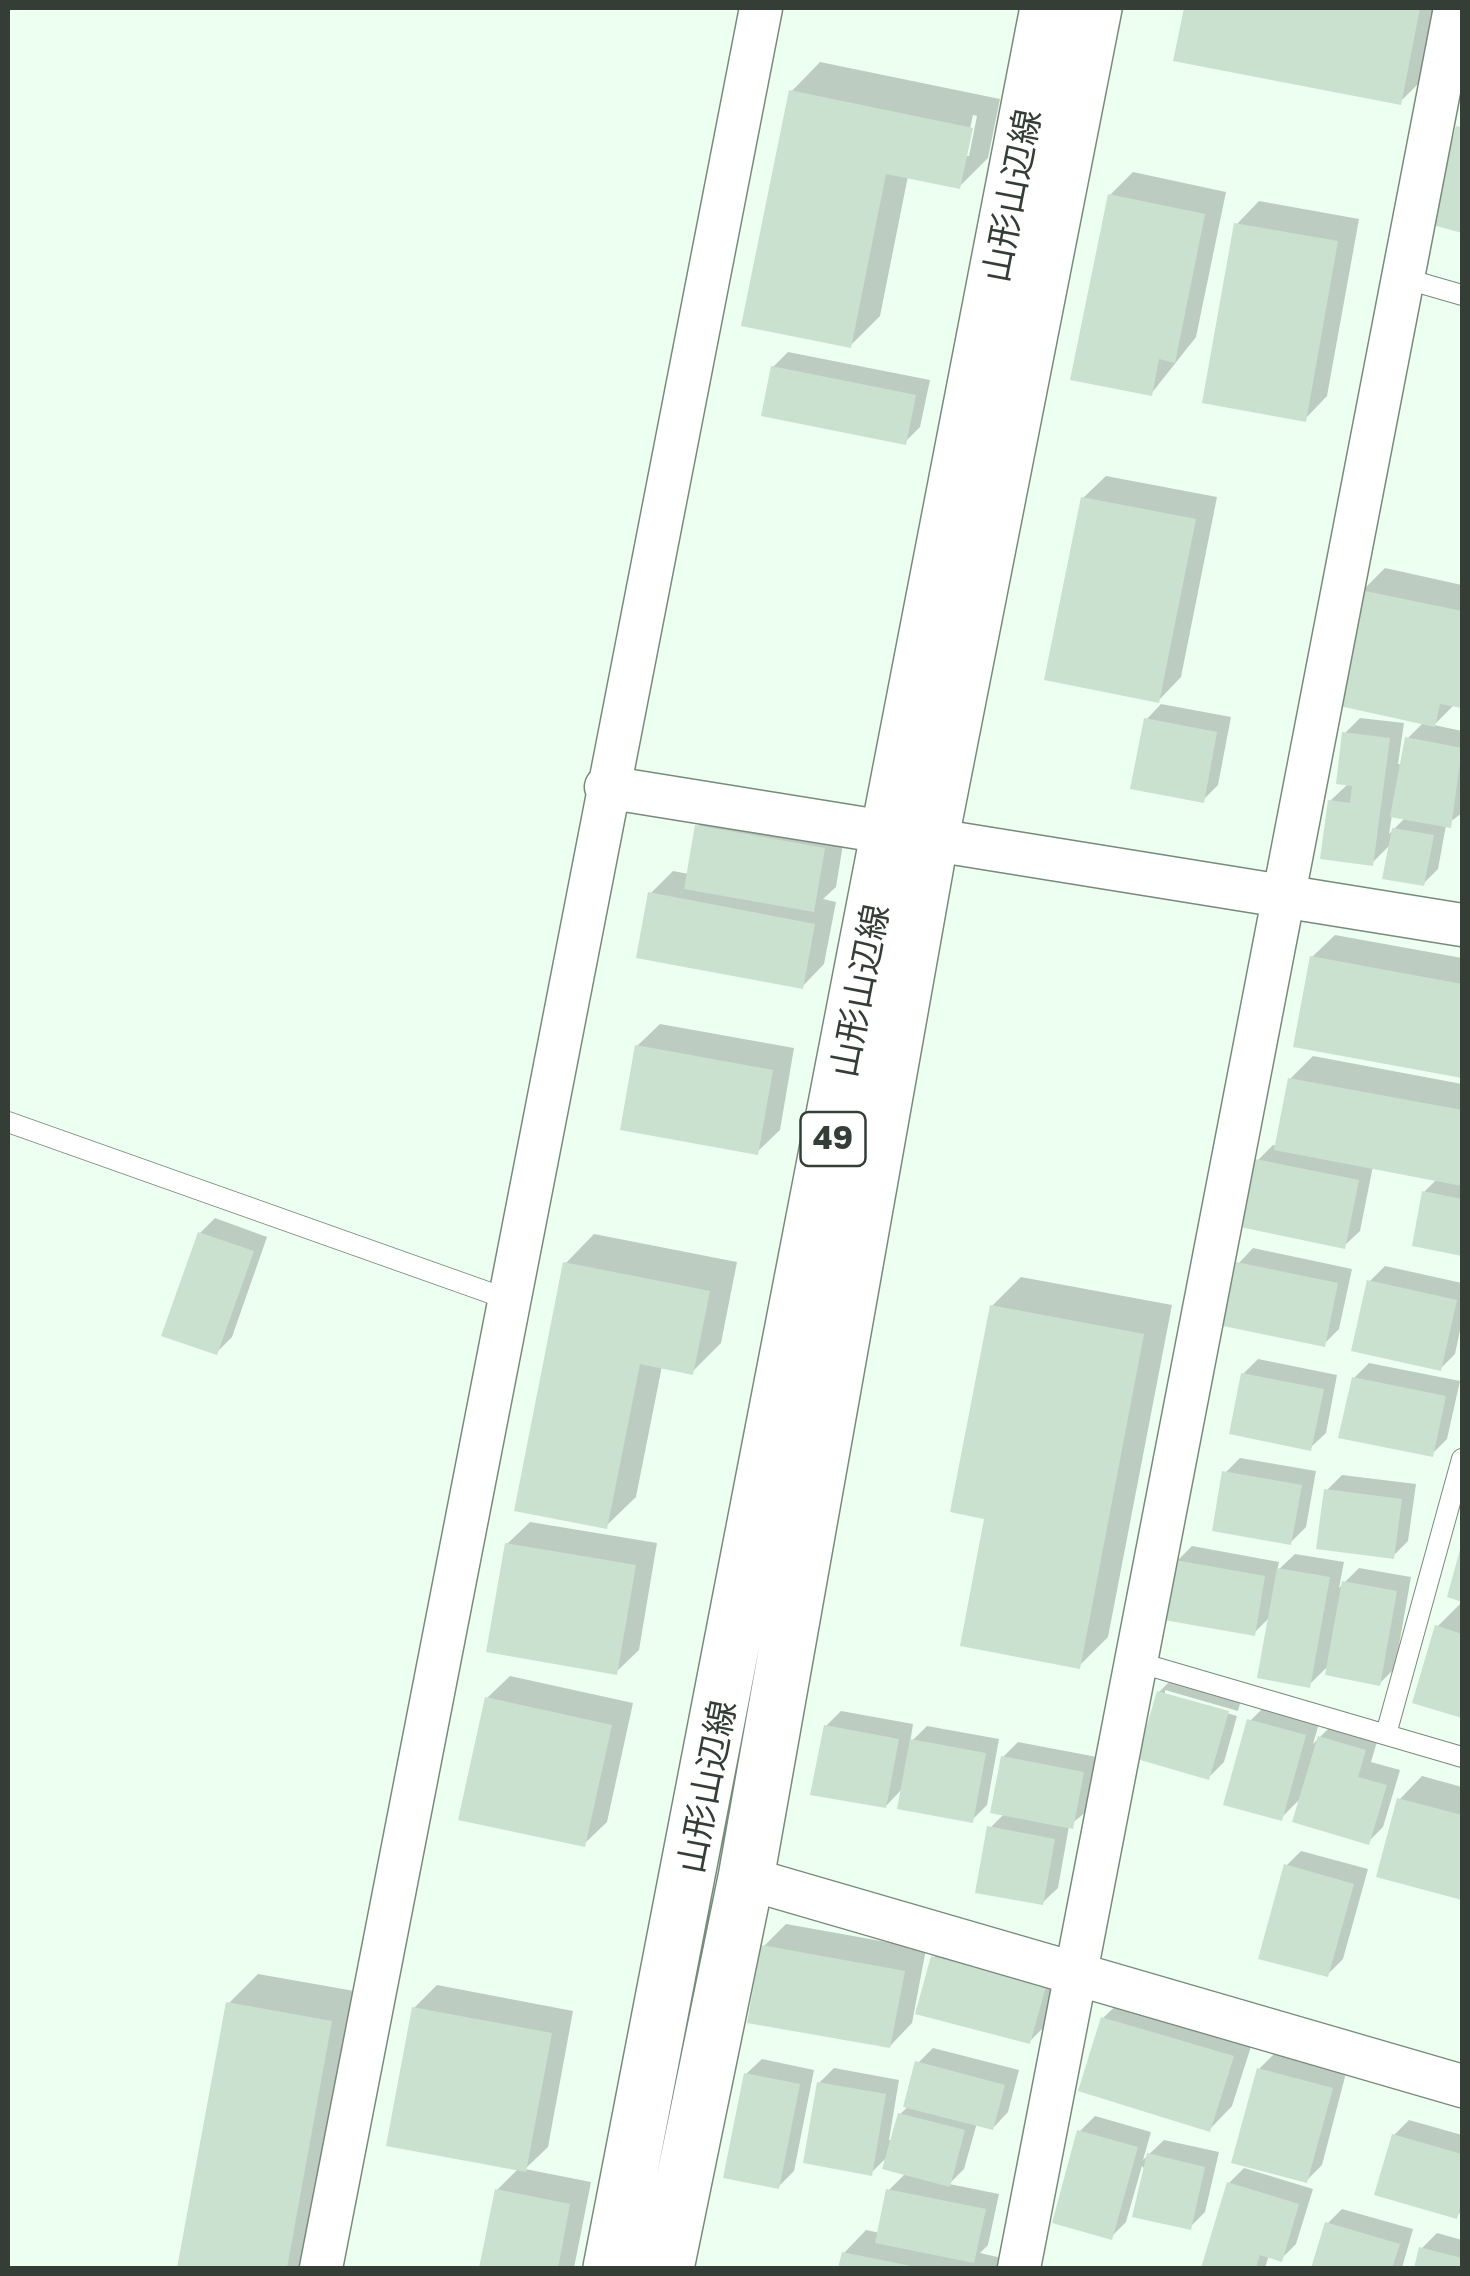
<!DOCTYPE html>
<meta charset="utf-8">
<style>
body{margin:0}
#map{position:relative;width:1470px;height:2276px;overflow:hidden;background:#edfff0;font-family:"Golos Text",sans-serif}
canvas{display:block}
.frame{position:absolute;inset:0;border:10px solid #343d36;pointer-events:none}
</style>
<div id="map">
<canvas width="1470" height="2276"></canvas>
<div class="frame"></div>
</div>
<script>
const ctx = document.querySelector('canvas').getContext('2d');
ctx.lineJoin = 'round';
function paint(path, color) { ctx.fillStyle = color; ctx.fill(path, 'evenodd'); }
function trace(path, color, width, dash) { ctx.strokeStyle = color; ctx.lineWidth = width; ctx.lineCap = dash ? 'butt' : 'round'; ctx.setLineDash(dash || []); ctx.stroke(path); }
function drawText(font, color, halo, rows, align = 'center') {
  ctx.font = font + ' "Golos Text","Noto Sans JP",sans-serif'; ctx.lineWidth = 8; ctx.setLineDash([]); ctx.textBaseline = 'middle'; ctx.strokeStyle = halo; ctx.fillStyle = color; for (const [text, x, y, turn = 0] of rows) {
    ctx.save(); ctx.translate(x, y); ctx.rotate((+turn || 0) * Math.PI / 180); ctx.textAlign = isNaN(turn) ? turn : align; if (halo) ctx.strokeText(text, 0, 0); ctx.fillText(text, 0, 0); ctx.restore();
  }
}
const shadow = new Path2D(`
 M1186,8h256l-13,65 -29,29 -224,-43z
 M820,62l180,37 -12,59 -29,29 -51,-11 -28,140 -30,30 -59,-254zM973,115l4,1 -8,40h-5z
 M1462,122v109l-30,-9z
 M1133,172l93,20 -30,145 -45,57 -41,-199z
 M1259,201l100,18 -32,177 -22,23 -68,-195z
 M788,352l142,28 -10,47 -15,15 -132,-75z
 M1106,476l111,21 -36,180 -22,23 -76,-202z
 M1385,568l77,17v121l-7,-2 -21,21 28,6v82l-16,12 -8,44 -15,15 -32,-40 -19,19 -42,-62 19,-18 -4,-50 15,-15 44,5 -6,41 5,1 5,-27 16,-16 -62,-131zM1392,815l14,2 -17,17z
 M1161,704l70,13 -13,68 -15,15 -57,-80z
 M720,804l126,22 -10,61 -13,12 13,3 -12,62 -22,23 -151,-94 22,-22 16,3 8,-47z
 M1335,935l127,23v117l-166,-30 16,-88z
 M660,1024l134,24 -14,82 -23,22 -120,-106z
 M1313,1056l149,28v170l-48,-10 10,-52 14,-14 -65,-12 -13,65 -16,15 -86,-86 15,-15 5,1 12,-67z
 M215,1218l52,19 -35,100 -15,15 -17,-119z
 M594,1234l143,28 -16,81 -29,29 -30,-6 -26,131 -30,29 -41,-262z
 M1253,1248l99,21 -13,60 -15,15 -86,-80z
 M1385,1266l77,17v38l-7,33 -15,15 -70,-88z
 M1021,1277l151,28 -64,332 -29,29 -92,-149 5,-211z
 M1258,1359l79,16 -11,58 -16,15 -67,-74z
 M1369,1363l91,18 -13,58 -15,15 -78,-76z
 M1240,1458l76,13 -10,56 -15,15 -66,-69z
 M1342,1475l74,9 -8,57 -15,15 -66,-66z
 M530,1522l127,21 -18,107 -23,22 -109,-128z
 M1192,1546l87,16 -2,9 18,-17 49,8 -5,26 20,-20 52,9 -16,91 -15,15 -51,-18 -20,20 -38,-69 -17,17 -77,-72z
 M1460,1604l2,1v111l-47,-15 23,-75z
 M510,1676l123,27 -26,119 -23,22 -97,-146z
 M1174,1677l68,19 -4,15 -73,-21v5l72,21 -13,46 -15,15 -50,-85z
 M1265,1706l55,14 -7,24 22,-22 44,13 -8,27 29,8 -17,57 -15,15 -66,-45 -21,21 -31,-97z
 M841,1711l72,13 -3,19 17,-17 72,13 -12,66 -15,15 -69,-32 -17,18 -60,-80z
 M1018,1742l79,15 -10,54 -18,15 -11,62 -16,15 -52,-75 14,-14 -1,-57z
 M1422,1776l40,11v110l-82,-21 20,-77z
 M1301,1851l67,18 -25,90 -15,15 -42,-108z
 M786,1924l140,25 -14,74 -22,23 -126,-100z
 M948,1943l111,28 -14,55 -15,15 -97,-83z
 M258,1974l102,18 -51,276h-129l49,-265z
 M437,1985l136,26 -25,136 -23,22 66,13 -17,86h-92l15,-78 22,-22 -105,-160z
 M1126,1996l129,38 -23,72 -22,23 -107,-111z
 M933,2048l86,22 -11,42 -15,16 -16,-5 -13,46 -15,15 50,10 -11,51 -8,8 22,5 -3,10h-158l3,-15 22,-23 14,3 9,-43 17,-17 -17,-18 -18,18 -52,-90 15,-15 65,12 -10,60 4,1 7,-27 9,-8 9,-43z
 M1274,2054l72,19 -24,92 -15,15 -48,-111z
 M762,2059l52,11 -20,101 -15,15 -33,-112z
 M1095,2116l56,16 -8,28 21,-20 55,12 -14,60 -15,15 -48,-61 -16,56 -15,15 -31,-106z
 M1409,2120l53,15v75l-5,6 -63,-81z
 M1244,2168l69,21 -17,55 -15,15 -12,-4 -4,13h-61l25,-85z
 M1342,2209l71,20 -11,39h-88l13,-44z
 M1437,2233l25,7v28h-46l6,-20z`);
const building = new Path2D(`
 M1184,8h236l-19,97 -228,-44z
 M789,90l184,38 -13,61 -74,-15 -35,174 -110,-22z
 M1456,126l6,1v106l-33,-9z
 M1108,194l97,20 -30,149 -16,-4 -7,37 -82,-16z
 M1234,223l104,18 -32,181 -104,-19z
 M771,366l145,29 -10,50 -145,-29z
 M1081,497l115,22 -37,184 -115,-23z
 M1360,590l102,21v97l-22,-4 -5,23 -100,-22z
 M1144,718l73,14 -13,71 -74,-14z
 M1342,732l48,6 -17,128 -53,-7 8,-59 22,3 2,-17 -16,-2z
 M1405,737l57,11 -11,80 -61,-11z
 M695,825l130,23 -11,64 -130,-23z
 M1392,828l42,7 -10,51 -42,-7z
 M648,892l167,32 -12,65 -167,-31z
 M1310,956l152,28v94l-169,-31z
 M635,1045l138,25 -15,85 -138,-25z
 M1288,1078l174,32v76l-188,-36z
 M1255,1159l104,21 -14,69 -105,-22z
 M1422,1191l40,8v57l-50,-10z
 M198,1232l56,19 -37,104 -56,-19z
 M563,1262l147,29 -17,84 -53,-11 -33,165 -93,-18z
 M1236,1262l102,21 -13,64 -102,-21z
 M1367,1280l90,20 -16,71 -90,-20z
 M990,1305l154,29 -64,335 -120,-23 24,-127 -34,-7z
 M1241,1373l83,16 -13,62 -82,-17z
 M1352,1377l94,19 -13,61 -95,-19z
 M1222,1471l80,14 -11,60 -79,-14z
 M1324,1489l78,10 -8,60 -78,-10z
 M505,1543l131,22 -19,110 -131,-23z
 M1461,1546h1v56l-15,-5z
 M1175,1560l90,16 -10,60 -91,-16z
 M1277,1568l53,9 -20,111 -53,-10z
 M1342,1581l55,10 -17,95 -55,-11z
 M1435,1625l27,9v84l-50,-15z
 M1157,1691l72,20 -20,69 -72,-21z
 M485,1697l127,28 -27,122 -127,-27z
 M1247,1719l59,16 -24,86 -59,-16z
 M824,1725l75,14 -13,69 -76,-13z
 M1318,1736l48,14 -8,27 29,8 -18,60 -77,-23z
 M910,1739l76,14 -13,70 -76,-14z
 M1001,1756l83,16 -11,57 -83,-16z
 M1397,1798l65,17v85l-86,-23z
 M987,1826l68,13 -12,66 -68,-12z
 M1284,1864l70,20 -26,93 -70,-18z
 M761,1945l144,26 -15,77 -143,-25z
 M931,1956l115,30 -16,58 -115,-30z
 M226,2002l106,19 -45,247h-110z
 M412,2007l140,26 -26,139 -140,-26z
 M1101,2017l133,39 -24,76 -132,-41z
 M915,2061l90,24 -12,45 -90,-23z
 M1257,2068l76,20 -26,95 -76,-20z
 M744,2073l56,11 -21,105 -56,-11z
 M817,2082l69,12 -14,82 -69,-13z
 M898,2113l67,17 -15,57 -68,-18z
 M1077,2130l61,17 -26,93 -60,-17z
 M1392,2134l70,20v47l-5,18 -83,-24z
 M1147,2153l58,14 -14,63 -59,-13z
 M1227,2182l72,22 -17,58 -22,-7 -4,13h-55z
 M495,2189l75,15 -12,64h-79z
 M886,2189l100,20 -12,54 -99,-20z
 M1325,2222l75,22 -8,24h-81z
 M1419,2247l43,11v10h-48z
 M842,2252l74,15v1h-78z`);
const lane = new Path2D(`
 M1403,278l59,17
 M8,1122l502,178
 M1137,1662l325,95
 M1386,1734l76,-275`);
const street = new Path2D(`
 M606,787l856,138
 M746,1878l716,208
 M321,2268l440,-2260
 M1019,2268l436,-2260`);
const primary = new Path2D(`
 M611,2268l437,-2260
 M666,2268l80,-390 184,-1036 164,-834`);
const shields = [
 [833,1139,65]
];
const shieldNames = [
 ["49",833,1139]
];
const streetNames = [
 ["山形山辺線",1013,196,-79],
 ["山形山辺線",861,991,-79],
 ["山形山辺線",708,1787,-79]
];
paint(shadow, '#0003');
paint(building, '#cbe1cf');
trace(lane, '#778b7b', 22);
trace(street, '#778b7b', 45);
trace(primary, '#778b7b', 58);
trace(lane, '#fff', 20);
trace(street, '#fff', 42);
trace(primary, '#fff', 55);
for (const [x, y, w] of shields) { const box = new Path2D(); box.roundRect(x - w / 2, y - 27, w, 54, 8); ctx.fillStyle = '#fff'; ctx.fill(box); trace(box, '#343d36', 2.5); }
drawText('bold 32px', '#343d36', null, shieldNames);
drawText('35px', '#343d36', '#fff', streetNames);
</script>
